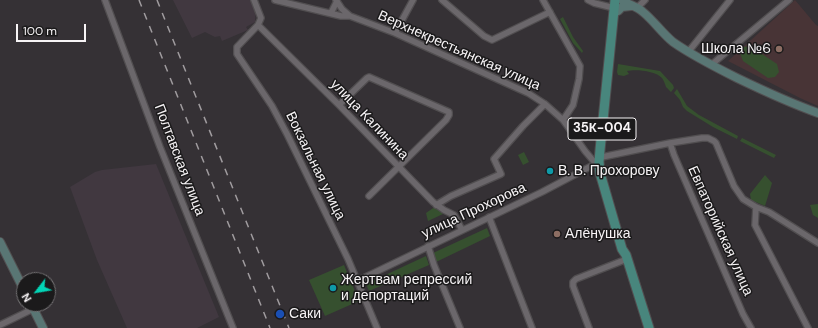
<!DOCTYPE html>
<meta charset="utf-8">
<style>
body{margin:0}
#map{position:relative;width:818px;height:328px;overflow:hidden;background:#353135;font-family:"DM Sans",sans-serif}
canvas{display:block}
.north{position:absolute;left:16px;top:272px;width:40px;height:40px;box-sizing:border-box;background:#1b1a1b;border:1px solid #737173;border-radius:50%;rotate:239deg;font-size:11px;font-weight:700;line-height:16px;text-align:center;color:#f7f4f6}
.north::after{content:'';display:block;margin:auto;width:14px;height:18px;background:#02d5b6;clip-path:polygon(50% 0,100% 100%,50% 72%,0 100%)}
.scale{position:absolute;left:16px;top:24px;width:70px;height:18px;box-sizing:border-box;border:2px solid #f7f4f6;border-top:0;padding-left:5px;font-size:12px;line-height:14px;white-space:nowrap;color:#f7f4f6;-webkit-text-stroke:3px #1b1a1b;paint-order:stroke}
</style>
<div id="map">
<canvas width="818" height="328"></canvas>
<div class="north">N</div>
<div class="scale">100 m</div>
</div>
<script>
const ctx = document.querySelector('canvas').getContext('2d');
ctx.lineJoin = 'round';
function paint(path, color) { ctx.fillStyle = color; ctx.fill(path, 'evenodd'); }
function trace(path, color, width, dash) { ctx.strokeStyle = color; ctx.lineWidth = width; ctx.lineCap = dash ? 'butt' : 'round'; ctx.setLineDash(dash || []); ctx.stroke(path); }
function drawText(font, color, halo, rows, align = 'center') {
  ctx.font = font + ' "DM Sans",sans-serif'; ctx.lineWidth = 3; ctx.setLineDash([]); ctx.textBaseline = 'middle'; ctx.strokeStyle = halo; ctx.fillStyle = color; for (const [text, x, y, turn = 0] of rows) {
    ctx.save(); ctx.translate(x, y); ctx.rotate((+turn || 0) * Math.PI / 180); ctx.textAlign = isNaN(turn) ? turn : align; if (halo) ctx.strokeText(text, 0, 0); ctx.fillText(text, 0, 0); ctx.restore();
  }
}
const built = new Path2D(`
 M173,0h78l5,10 -1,12 -9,5 2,3 -26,11 -2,-5 -5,1 -10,-5 -13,6z
 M156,164l63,153 -22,11h-70l-30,-68 -27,-73 25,-15 7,-2z`);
const education = new Path2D(`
 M795,0l21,25 2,1v80l-18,-8 -72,-37z`);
const green = new Path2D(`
 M563,17l10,20 10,14 -1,2 -9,-10 -13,-24z
 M750,46l27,18 2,8 -4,5 -7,1 -25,-17 -3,-8 3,-6z
 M618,64l42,7 13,14 1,3 -3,4c-2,-2 -3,-3 -5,-5 -1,-3 -2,-6 -4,-9 -6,-7 -26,-9 -35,-7l2,3 -5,2 -6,-1 -1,-3z
 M677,89l10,17 12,9 39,21 -1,3 -24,-12 -26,-16 -4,-4 -3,-7 -6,-7z
 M742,138l34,17 -2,3 -34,-17z
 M524,152l5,10 -6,3 -5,-10z
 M765,175l7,8 -7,23 -14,-6 -1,-6z
 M818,204v14l-5,-3 -3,-10z
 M436,206l7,8 -15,7 -2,-8z
 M487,228l3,8 -54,26 -3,-9z
 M426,256l3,9 -60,26 -3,-7z
 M344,265l15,36 -34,15 -16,-36z`);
const street = new Path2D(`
 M105,0l55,147 73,181
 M254,0l7,18 -3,7 -21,22v7l35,52 15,28 61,125 29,69
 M275,0l66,16h9
 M336,0l6,9 8,7 45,17 133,60 17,11 18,16 22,31 11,13
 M442,0l42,36 8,4 58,-28
 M543,0l37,66 -1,13 -6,26 -10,15
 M588,0l6,3 20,5
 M637,8l8,-8
 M331,13l6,-12
 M258,25l81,80 94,97 11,8 10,5 8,15
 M395,33l18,-33
 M689,51l41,-51
 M711,65l78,-65
 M339,105l28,-27 2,-1 80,35v3l-3,5 -77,76
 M670,143l4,12 69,159 8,14
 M602,157l68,-14 32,-5h6l6,3 2,2 18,43 9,13 13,8 13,5 49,31
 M436,205l15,-9 50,-22 -7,-15 29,-33 22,-22
 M756,207l-1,18 53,103
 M489,217l43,111
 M428,246l6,19 26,63
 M357,281l185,-89 57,-30
 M0,325l33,-16
 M589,328l-16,-42v-4l3,-3 51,-20`);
const secondary = new Path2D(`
 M622,0c6,5 15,6 21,12 11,9 19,21 30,30 20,14 42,25 64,36 27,13 53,25 81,35
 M618,11l4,-4 9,-1
 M0,242l24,48
 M31,304l12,24`);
const primary = new Path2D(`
 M615,0l-15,150 -1,12 1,11 22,76 4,6 23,73`);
const rail = new Path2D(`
 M139,0l131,328
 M157,0l132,328`);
const markers = [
 [779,49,4,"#8d6e63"],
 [550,171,4,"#0f9aa8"],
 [557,234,4,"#8d6e63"],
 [333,288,4,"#0f9aa8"],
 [280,314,5,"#1a4fb4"]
];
const shields = [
 [602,129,68]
];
const shieldNames = [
 ["35К-004",602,129]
];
const poiNames = [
 ["Школа №6",771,49,"right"],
 ["В. В. Прохорову",558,171],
 ["Алёнушка",565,234],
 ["Жертвам репрессий",341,280],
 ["и депортаций",341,296],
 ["Саки",289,314]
];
const streetNames = [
 ["Верхнекрестьянская улица",459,51,24],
 ["улица Калинина",369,120,46],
 ["Полтавская улица",179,160,69],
 ["Вокзальная улица",315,166,64],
 ["улица Прохорова",474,211,-25],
 ["Евпаторийская улица",720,231,66]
];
paint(built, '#413840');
paint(education, '#483436');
paint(green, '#36502f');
trace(street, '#514e50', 8);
trace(secondary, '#514e50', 10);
trace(primary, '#514e50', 11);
trace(street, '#6b676b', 5.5);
trace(secondary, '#597674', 8);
trace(primary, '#48867d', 9);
trace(rail, '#a09c9f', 1.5, [7, 7]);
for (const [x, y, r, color] of markers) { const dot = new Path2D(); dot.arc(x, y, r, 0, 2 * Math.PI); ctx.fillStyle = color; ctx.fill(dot); trace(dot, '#1b1a1b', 1.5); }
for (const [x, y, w] of shields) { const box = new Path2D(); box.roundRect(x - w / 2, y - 11, w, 22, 3); ctx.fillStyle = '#1b1a1b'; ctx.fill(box); trace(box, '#f7f4f6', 1); }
drawText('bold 13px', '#f7f4f6', null, shieldNames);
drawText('14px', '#f7f4f6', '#1b1a1b', poiNames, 'left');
drawText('14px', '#f7f4f6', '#1b1a1b', streetNames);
</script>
